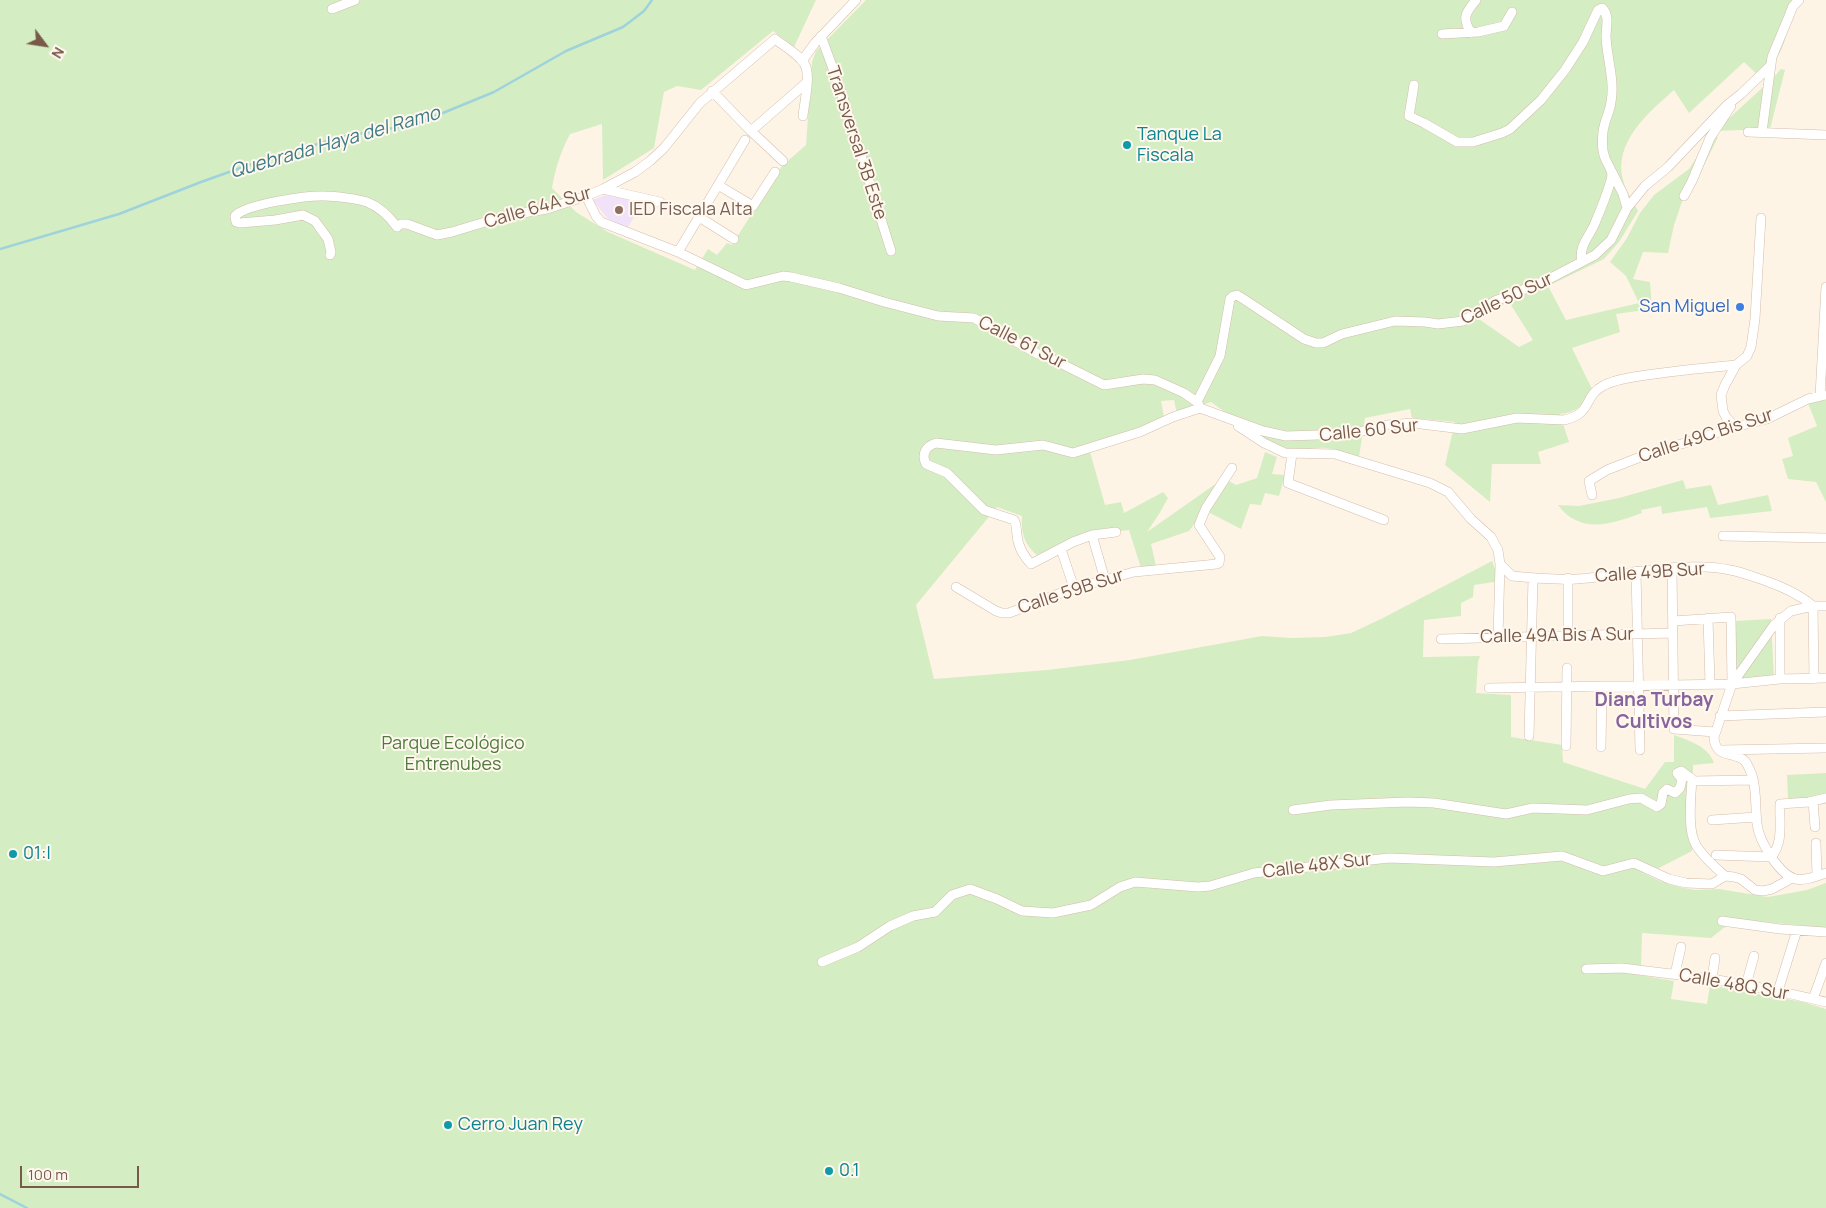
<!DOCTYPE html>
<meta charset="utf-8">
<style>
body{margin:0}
#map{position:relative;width:1826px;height:1208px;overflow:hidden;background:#fef4e6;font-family:Manrope,sans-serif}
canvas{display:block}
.north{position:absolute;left:20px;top:20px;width:50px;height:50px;-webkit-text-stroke:4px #fff8ee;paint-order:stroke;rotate:121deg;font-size:14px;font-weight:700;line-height:20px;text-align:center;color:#795949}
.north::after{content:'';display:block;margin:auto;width:18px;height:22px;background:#795949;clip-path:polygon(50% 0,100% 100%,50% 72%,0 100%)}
.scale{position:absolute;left:20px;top:1166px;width:119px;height:22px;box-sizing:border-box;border:2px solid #795949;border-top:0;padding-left:6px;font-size:15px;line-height:18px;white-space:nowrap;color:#795949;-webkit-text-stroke:4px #fff8ee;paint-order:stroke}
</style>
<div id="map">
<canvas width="1826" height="1208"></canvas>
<div class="north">N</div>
<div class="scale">100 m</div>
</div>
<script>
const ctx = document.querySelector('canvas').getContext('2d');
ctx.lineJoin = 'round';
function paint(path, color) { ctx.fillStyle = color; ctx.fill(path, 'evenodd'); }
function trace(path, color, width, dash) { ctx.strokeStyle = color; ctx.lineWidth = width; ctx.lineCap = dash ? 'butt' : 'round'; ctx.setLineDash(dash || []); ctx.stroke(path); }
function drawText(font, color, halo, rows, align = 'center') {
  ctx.font = font + ' Manrope,sans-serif'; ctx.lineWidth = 4; ctx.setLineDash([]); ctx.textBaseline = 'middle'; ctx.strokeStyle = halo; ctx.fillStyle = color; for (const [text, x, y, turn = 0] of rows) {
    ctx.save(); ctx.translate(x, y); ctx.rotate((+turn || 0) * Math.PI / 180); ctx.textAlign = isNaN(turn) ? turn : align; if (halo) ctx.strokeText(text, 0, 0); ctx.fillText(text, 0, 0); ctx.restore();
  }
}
const education = new Path2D(`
 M610,193l32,10 -15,26 -20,-11 -14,-18z`);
const green = new Path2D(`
 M0,0h816l-22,47 -21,-16 -72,59 -24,-4 -13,6 -10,56 -51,32 -1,-56 -32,10c-9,17 -15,35 -18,54l24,24 32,20 87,38 13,-21 9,6 10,-12 5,2 50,-79 24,-21 6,-83 4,-11 50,-51h936c-12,14 -13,31 -20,48 -5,12 -13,21 -21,30l-17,-16 -55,51 -15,-23c-25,22 -61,52 -51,90 2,10 10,21 15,31l-19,31 -15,17 -56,27 18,34 73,-17 -13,-27 -16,-14 17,-24 13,-25 14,-18 35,-26 21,-32h8l-24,49 -10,10 -10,29 -6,28 -25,-1 -10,27 17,3 2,27 -36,5 4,18 -48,16 20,41c-9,15 -13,23 -32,25l9,28 -31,10 3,12h-49l-2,38 -45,-37 10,-43 -43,-4 -2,-9 -45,9 -6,39c-11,-3 -22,-8 -34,-9 -11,-1 -23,4 -34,1 -23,-4 -60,-33 -80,-47l-34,12 -3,-14 -13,1 3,16 -27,13 -49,15 17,60 16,-3 3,11 39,-21 5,6 -9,16 -12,18 77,-54 12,7 21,-7 8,-26 12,5 -5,17 13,1 -6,21 -14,-3 -4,12 -11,-1 -9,25 -31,-16 -4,-5 -17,23 -38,13 5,22 -15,2 -12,-38 -38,4 -54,21c-13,-11 -16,-22 -15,-39l-25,-9 -81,98 18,74 113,-9 83,-10 132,-24 29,2 35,-1 25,-4 30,-14 111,-58 8,20 -26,4 -1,12 -12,6v13l-37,4 -1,37 57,-1 -2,6 -2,31 35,2v42l51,8 1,17 82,27 20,-27h9v-27c16,6 34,11 40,28l-21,2 -1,86 -35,18 -13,-5 -1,9 17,8 20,6 15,3 24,-1 49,8 39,-7 19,-7v45l-91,-9 -24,19 -69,-5 -1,37 -2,5 35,6 -3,18 36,5 3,-19 93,17 23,7v199h-1826zM1509,302l24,38 -14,7 -40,-28 17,-11z
 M1781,69l4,1 -15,59 -55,2 57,-52z
 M1826,400v102l-10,-20 -28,-3 -6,-20 11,-3 -5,-18 29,-12 -9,-23z
 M1683,480l3,9 25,-4 7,20 50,-10 4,16 -62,7 -3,-11 -45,7 -1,-8 -20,4 1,3c-30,11 -62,22 -84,-8l21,1 40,-8z
 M1771,619l3,60 -38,2 -2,-60z
 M1826,773v22l-38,5 -1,-25z`);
const stream = new Path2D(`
 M0,249l119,-35 82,-32 62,-22 79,-23 74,-13 78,-32 72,-41 57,-24 21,-16 8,-11
 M0,1194l27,14`);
const minor = new Path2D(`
 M332,9l23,-9
 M1471,33c-9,-15 -6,-20 5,-33
 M1442,34l36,-2 26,-6 8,-14
 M821,36l18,49 52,166
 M802,61l13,-18 41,-43
 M1414,85l-5,31 15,7 33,19h16l29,-9 8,-4 31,-29 24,-30 18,-28 15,-32 4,-2c8,7 4,19 4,29 1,21 9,44 5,65 -1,10 -7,19 -8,30 -1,8 -1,18 2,26 3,8 9,13 6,22 -4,14 -10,29 -16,43 -5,13 -17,23 -13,39
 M712,91l39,40 32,30
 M751,131l55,-48
 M1748,132l78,3
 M1762,132l10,-75 17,-41 4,-10 6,-6
 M1612,172l11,22 4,14
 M718,185l35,21 22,-34
 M603,189l57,13
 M586,196l10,20 5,6 77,30 68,33 37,-9 8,1 48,11 45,14 54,14 36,2 62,35 26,11 42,21 39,-6 12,1 29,13 13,9 2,3
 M1684,196l8,-15 18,-43 21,-32
 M699,217l35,22
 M678,252l67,-112
 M330,255l1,-3 -3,-13 -8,-11 -5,-7 -12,-6 -28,5 -35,3 -4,-1 -1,-6c11,-12 73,-21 90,-20 9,0 34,3 42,6 13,5 22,14 30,25l4,-3h6l30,11 15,-3 53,-16 42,-7 39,-13 17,-7 32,-17 15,-11 14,-13 36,-45 75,-64c9,7 25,16 30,26 6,11 -1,39 -2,51
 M1820,396l6,-109
 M1197,402l23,-46 10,-57 3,-3 4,-1 8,5 59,39 12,4h7l19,-9 53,-13 30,1 13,2 25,-3 32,-20 52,-21 48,-25 16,-15 16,-32 18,-22 23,-19 59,-62 14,-11 29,-28
 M1238,426l26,17 21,10 50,1 95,29 18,9 23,27 20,18 7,13 2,14 -2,74
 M1735,427l-9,-10 -3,-6 -2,-16 4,-10 11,-20 11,-9 4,-9 4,-28 6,-101
 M1292,454l-4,29 96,37
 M1592,495l-3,-14 18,-11 36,-14 92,-29 32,-8 41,-20 18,-4
 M1116,532l-24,3 -19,7 -42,22c-8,-9 -13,-17 -14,-29 -1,-6 0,-10 -3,-15l-30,-10 -37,-37 -21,-9c-5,-10 0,-18 10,-21l60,7 47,-5 30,8 67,-21 33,-15 27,-9 63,23 23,5 65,-2 36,-9 26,-2 49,6 55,-11 47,2c29,-6 19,-24 39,-34 10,-6 25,-8 37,-10 32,-5 64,-8 96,-11
 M1092,535l13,45
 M1723,536l103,2
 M1061,549l13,39
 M1500,564l12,12c22,2 44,4 65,3 48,-3 106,-19 153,-9 12,2 24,7 36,11 17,6 33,13 47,25
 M1672,568l2,161 41,3
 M1636,571l4,179
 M956,587l40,24 6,2h7l65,-25 60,-16 83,-8 2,-1 1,-6 -21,-32 7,-17 26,-40
 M1813,606l1,73
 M1826,606h-13l-22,5 -17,14 -42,59 -18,53c1,22 20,14 31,24 3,4 5,9 7,14 5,16 3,33 5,49 2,17 22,51 39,55 10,2 21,-3 30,-6
 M1708,618l2,66
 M1673,621l58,-4 1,67
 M1568,636v-58
 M1441,639l232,-6
 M1780,679v-61
 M1489,688l243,-4 48,-5 46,-1
 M1720,716l106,-4
 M1529,736l4,-158
 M1566,746l1,-78
 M1601,747l1,-61
 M1721,750l105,-2
 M1692,781l61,-1
 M1813,801l2,26
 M1293,810l38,-5 77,-3 26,1 72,11 27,-6 54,2 42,-11 12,-1 16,9 4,-3 2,-11 4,-4 8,4 5,-5 2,-9 -5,-6 4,-2 11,8c-1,17 -5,51 4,66 7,12 19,22 29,31
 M1712,820l44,-3
 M1816,843l1,33
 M1716,855l55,2c13,-14 8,-36 9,-53l29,-2 17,-4
 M1722,921l58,8 46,3
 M822,962l36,-15 32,-21 23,-10 22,-4 17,-17 18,-6 27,10 25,12 31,2 38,-8 29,-18 15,-5 63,5 12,-1 44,-13 135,-15 105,4 68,-6 41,15 31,-8 35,16 17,4 26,1 13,-8 9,1 7,2 14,11 8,1 9,-2 20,-11
 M1586,969l36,-1 90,11 66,12 48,11
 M1675,974l6,-27
 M1712,979l3,-21
 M1746,985l8,-29
 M1778,991l19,-61
 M1813,999l13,-36`);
const markers = [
 [1127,145,5,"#0f9aa8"],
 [619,210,5,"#8d6e63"],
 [1740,307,5,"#3f7fe0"],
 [13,854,5,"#0f9aa8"],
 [448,1125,5,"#0f9aa8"],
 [829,1171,5,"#0f9aa8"]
];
const cultureNames = [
 ["Tanque La",1137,135],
 ["Fiscala",1137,156],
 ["01:I",23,854],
 ["Cerro Juan Rey",458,1125],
 ["0.1",839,1171]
];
const streetNames = [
 ["Transversal 3B Este",856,143,72],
 ["Calle 64A Sur",538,208,-16],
 ["Calle 50 Sur",1507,299,-25],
 ["Calle 61 Sur",1022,343,27],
 ["Calle 60 Sur",1369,431,-6],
 ["Calle 49C Bis Sur",1706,436,-18],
 ["Calle 49B Sur",1650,573,-4],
 ["Calle 59B Sur",1071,592,-18],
 ["Calle 49A Bis A Sur",1557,636,-1],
 ["Calle 48X Sur",1317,866,-7],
 ["Calle 48Q Sur",1734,985,10]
];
const educationNames = [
 ["IED Fiscala Alta",629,210]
];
const shopNames = [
 ["San Miguel",1730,307]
];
const parkNames = [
 ["Parque Ecológico",453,744],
 ["Entrenubes",453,765]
];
const waterNames = [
 ["Quebrada Haya del Ramo",335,143,-16]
];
const neighbourhoodNames = [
 ["Diana Turbay",1654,701],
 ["Cultivos",1654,723]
];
paint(education, '#f1e2fa');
paint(green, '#d5edc3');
trace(stream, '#9ed3db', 2.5);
trace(minor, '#d3bdad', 10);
trace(minor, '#fff', 9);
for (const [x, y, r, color] of markers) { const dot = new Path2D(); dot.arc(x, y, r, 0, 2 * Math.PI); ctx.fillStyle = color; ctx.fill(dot); trace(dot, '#fff8ee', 2); }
drawText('18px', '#0d838f', '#fff8ee', cultureNames, 'left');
drawText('18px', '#795949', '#fff8ee', streetNames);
drawText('18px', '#785e54', '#fff8ee', educationNames, 'left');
drawText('18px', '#366cbe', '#fff8ee', shopNames, 'right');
drawText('18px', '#507a3d', '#fff8ee', parkNames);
drawText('italic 19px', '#3e7b87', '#fff8ee', waterNames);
drawText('bold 19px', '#88649d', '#fff8ee', neighbourhoodNames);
</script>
